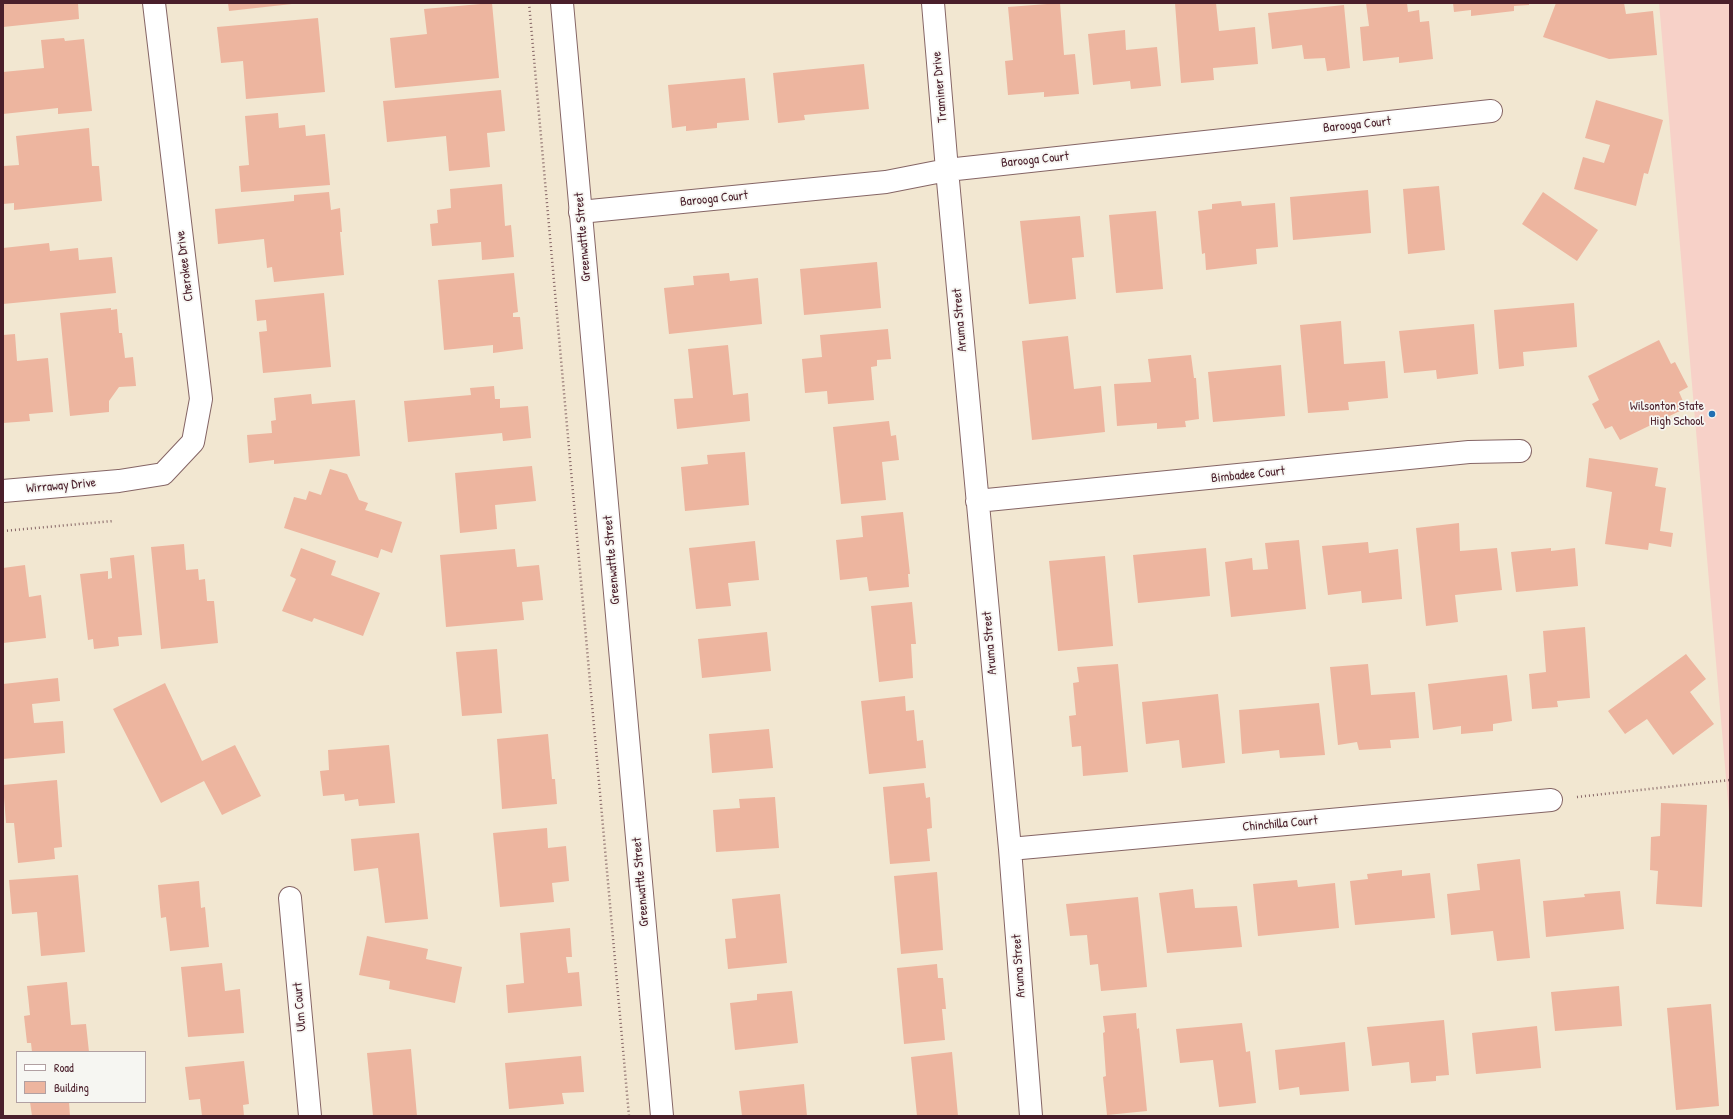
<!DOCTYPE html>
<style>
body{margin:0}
#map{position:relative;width:1733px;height:1119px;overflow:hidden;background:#f2e7d1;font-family:"Patrick Hand",sans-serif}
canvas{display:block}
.frame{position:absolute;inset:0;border:4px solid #4a1f2b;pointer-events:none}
.legend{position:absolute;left:16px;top:1051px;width:130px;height:52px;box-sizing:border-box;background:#f6f6f2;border:1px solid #b1a0a2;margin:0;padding:5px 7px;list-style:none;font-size:12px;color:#4a1f2b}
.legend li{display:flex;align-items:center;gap:8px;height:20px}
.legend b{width:20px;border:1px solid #b1a0a2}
</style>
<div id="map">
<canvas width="1733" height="1119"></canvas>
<div class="frame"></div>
<ul class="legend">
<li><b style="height:5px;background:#fff"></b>Road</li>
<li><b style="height:11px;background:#edb59f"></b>Building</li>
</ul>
</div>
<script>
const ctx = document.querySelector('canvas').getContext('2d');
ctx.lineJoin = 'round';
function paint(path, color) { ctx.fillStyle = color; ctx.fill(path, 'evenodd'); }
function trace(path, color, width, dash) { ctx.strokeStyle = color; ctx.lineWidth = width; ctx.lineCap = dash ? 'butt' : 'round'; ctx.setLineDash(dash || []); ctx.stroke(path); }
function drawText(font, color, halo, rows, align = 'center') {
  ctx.font = font + ' "Patrick Hand",sans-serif'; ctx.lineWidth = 3.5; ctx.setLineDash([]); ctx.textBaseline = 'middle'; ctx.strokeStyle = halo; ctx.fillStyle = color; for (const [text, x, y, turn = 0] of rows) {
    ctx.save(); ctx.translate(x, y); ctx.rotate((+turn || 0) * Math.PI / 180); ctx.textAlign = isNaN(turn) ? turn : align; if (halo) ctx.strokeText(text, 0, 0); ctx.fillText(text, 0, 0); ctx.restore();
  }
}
const built = new Path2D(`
 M1659,3h71v821z`);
const building = new Path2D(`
 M3,3h75l1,16 -76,8z
 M228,3h64v1l-63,7z
 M492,3l7,75 -104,10 -5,-50 37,-4 -3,-25z
 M1060,3l4,52 11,-1 4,40 -35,3v-5l-36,3 -3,-34 8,-1 -5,-53z
 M1175,3h41l3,28 36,-4 3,37 -45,4 1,12 -33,3z
 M1366,3h41l1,9 11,-2 1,12 9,-1 4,38 -34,4v-6l-36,4 -3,-34 9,-1z
 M1453,3h76v2l-15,1v5l-43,5v-6l-17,2z
 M1556,3h68l2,11 27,-3 4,44 -48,4 -66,-22z
 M1344,5l6,63 -23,3 -2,-13 -21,1 -2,-14 -30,4 -4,-36z
 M318,18l7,74 -79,7 -3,-38 -22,2 -4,-36z
 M1125,30l1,20 31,-3 4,39 -30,3 -1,-8 -37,4 -5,-51z
 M64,38l1,3 19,-2 8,72 -34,3v-6l-55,6v-42l41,-4 -3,-28z
 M864,64l5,45 -65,6 1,5 -27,3 -5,-50z
 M745,78l4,42 -32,3v5l-31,3v-5l-14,2 -4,-43z
 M501,90l4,41 -18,2 3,34 -41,4 -3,-35 -59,6 -4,-41z
 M1596,100l67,20 -15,54 -4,-1 -8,33 -62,-17 9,-32 21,6 6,-18 -25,-7z
 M278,113l1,15 26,-3 1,11 19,-2 5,51 -89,7 -2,-26 10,-1 -4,-49z
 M89,128l3,38h7l3,35 -88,9v-7l-11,1v-38l16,-1 -3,-29z
 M502,184l3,42 6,-1 3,32 -32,3 -1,-18 -49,4 -2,-22 8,-1 -1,-13 14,-2 -1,-19z
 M1439,186l6,64 -37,4 -5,-65z
 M1368,190l3,43 -78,7 -3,-43z
 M329,192l2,18 9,-2 2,24h-2l4,43 -70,7 -2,-15 -5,1 -3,-29 -46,5 -3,-35 79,-8v-6z
 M1543,192l55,38 -21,31 -55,-37z
 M1241,201l1,5 33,-3 3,44 -22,2 1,15 -51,6 -1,-17 -3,1 -4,-43 14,-2v-5z
 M1156,211l7,78 -47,4 -7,-78z
 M1080,216l4,41 -12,1 4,41 -47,5 -9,-83z
 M49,243l1,8 28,-3 1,12 33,-3 4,36 -113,11v-56z
 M877,262l4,46 -77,7 -4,-46z
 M514,273l4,39 -5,1v4h7l3,32 -30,4v-8l-49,5 -6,-70z
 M729,273l1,8 28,-3 4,46 -93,10 -5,-46 30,-3 -1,-9z
 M324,293l7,74 -68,6 -4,-41 8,-1 -1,-11 -9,1 -2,-21z
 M1574,303l3,44 -54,5 1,14 -25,3 -5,-59z
 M111,308v2l6,-1 2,24h3l3,25 8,-1 3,29 -17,1 -10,14v11l-39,4 -10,-103z
 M1341,321l3,43 41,-3 3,37 -40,4 1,8 -41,3 -8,-88z
 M1474,324l4,50 -41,5 -1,-9 -32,3 -5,-42z
 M888,329l3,30 -14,1v6l-6,1 3,33 -46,4 -1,-13 -22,2 -3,-34 20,-2 -2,-22z
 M15,334l2,27 31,-3 5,54 -24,2 1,7 -27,2v-88z
 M1068,336l6,53 27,-3 4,46 -73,8 -10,-99z
 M1659,340l12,24 4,-2 13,25 -9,5 7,16 -66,32 -8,-14 -7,3 -13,-25 7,-4 -11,-24z
 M728,345l5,50 15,-2 2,28 -73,8 -3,-30 19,-1 -5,-49z
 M1191,355l3,23h2l3,41 -14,2 1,6 -29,2v-6l-40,3 -3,-42 37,-2 -3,-23z
 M1281,365l4,51 -72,6 -5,-50z
 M494,386l1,13h5v9l28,-2 3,32 -28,3 -1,-8 -94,9 -4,-41 67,-6 -1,-7z
 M311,394l1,10 43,-4 5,56 -86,8v-4l-25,3 -2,-28 25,-2 -1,-12 5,-1 -2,-22z
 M889,421l2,15 5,-1 3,25 -17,2 4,38 -45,4 -8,-77z
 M745,452l4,53 -64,6 -4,-44 27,-3 -1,-9z
 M1589,458l69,10 -3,18 11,2 -6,43 13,2 -2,14 -22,-4 -1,7 -43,-6 7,-52 -26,-5z
 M532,466l4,35 -41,4 2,24 -37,4 -5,-60z
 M330,469l17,5 12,26 9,3 -3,7 37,12 -10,31 -11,-4 -3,9 -94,-30 10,-31 12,3 3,-9 12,4z
 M903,512l7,62h-2l1,13 -40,4 -2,-14 -27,3 -4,-40 27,-3 -2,-21z
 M1459,523l1,28 37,-3 5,42 -47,5 3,27 -32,4 -10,-98z
 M1299,540l7,69 -75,8 -6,-55 27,-4 1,12 15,-1 -3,-26z
 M755,541l4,39 -31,3 3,23 -35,3 -7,-61z
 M1368,542l1,11 29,-4 4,50 -40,4 -1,-12 -33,4 -6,-49z
 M184,544l2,26 12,-1 1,11 6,-1 2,22h7l4,42 -57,6 -10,-102z
 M301,548l35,13 -5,14 49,18 -17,43 -49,-18 -2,4 -30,-11 14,-32 -6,-3z
 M1206,548l4,48 -72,7 -5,-48z
 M1551,548v3l24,-3 3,38 -62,6 -5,-40z
 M515,549l2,18 22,-2 4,35 -21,2 2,18 -78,7 -6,-72z
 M134,555l8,80 -24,2 1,9 -25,3 -1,-10 -5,1 -8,-66 28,-3v8l4,-1 -2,-20z
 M1105,556l8,90 -55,5 -9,-90z
 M25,565l4,32 12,-2 5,43 -43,5v-75z
 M912,602l4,42h-5l2,34 -34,4 -8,-76z
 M1585,627l5,71 -33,3 1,6 -26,2 -3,-35 17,-2 -3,-41z
 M767,632l4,39 -69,7 -4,-39z
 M497,649l5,64 -40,3 -6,-64z
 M1686,654l20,25 -16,13 24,32 -41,31 -26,-36 -22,15 -17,-23z
 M1118,664l10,108 -45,4 -2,-30 -9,1 -3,-31 7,-1 -3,-32 6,-1 -2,-15z
 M1368,664l3,31 44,-3 4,46 -29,2 1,8 -32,2 -2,-8 -19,3 -8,-78z
 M1507,675l5,46 -19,3v7l-32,3v-8l-28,4 -5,-46z
 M58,678l2,23 -28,3 2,19 29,-2 2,32 -62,6v-75z
 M165,683l37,78 33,-16 26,51 -39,19 -18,-34 -43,22 -48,-94z
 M1218,694l7,69 -43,5 -3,-28 -33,4 -4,-42z
 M905,696l1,15 8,-1 3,31 6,-1 3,28 -57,6 -8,-73z
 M1319,703l6,52 -45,3 -1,-8 -37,4 -3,-44z
 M769,729l4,39 -61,5 -3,-39z
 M548,734l4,45h3l2,25 -55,5 -5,-70z
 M389,745l6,58 -36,3 -1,-7 -13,2 -1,-7 -21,2 -3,-25 9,-1 -1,-20z
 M57,780l5,67 -8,1 1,11 -37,4 -4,-40h-8l-3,-38z
 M924,783l2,15 4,-1 2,31 -5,1 3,32 -40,3 -7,-77z
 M775,797l4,51 -63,4 -3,-42 27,-2 -1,-9z
 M1661,803l46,2 -5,102 -46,-3 2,-33 -8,-1 1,-33 9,-1z
 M547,828l1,20 18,-2 3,35 -17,2 2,19 -54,5 -7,-74z
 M419,833l9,86 -43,4 -7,-55 -24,3 -3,-32z
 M1520,859l10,99 -33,3 -4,-30 -42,4 -4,-41 33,-4 -3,-26z
 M1402,870v6l28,-3 5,45 -80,7 -5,-44 18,-2 -1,-5z
 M937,872l6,78 -42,4 -7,-78z
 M78,875l7,77 -44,4 -4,-44 -25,2 -3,-34z
 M1297,880l1,7 37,-4 4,45 -81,8 -5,-52z
 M199,881l2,27 4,-1 4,40 -39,4 -4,-34 -5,1 -3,-33z
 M1193,889l2,19 42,-2 5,41 -75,6 -8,-60z
 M1620,891l4,38 -78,8 -3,-36 42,-4 -1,-3z
 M780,894l7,69 -59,6 -3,-30 11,-1 -4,-39z
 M1138,897l9,90 -46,4 -3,-27 -8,1 -3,-30 -17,1 -4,-32z
 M570,928l2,29h-6l2,16 11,-1 3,34 -74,7 -2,-28 18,-2 -4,-50z
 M367,936l61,13 -2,10 36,8 -7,36 -66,-14 1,-8 -31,-6z
 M222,963l3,28 15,-2 4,44 -56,4 -7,-70z
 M937,964l1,14h5l3,31h-4l3,31 -41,4 -7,-76z
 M67,982l4,43 15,-1 3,28h-57l-1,-9h-4l-3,-27 6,-1 -3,-29z
 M1619,986l3,40 -67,5 -4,-39z
 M792,991l6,52 -63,7 -5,-47 27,-3v-6z
 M1711,1004l8,102 -43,4 -9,-102z
 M1136,1013l1,16 2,-1 8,83 -40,4 -4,-38 3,-1 -3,-43 2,-1 -2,-16z
 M1444,1020l5,55 -13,1v5l-25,2 -2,-21 -37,4 -5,-39z
 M1242,1023l4,29 4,-1 6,52 -37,4 -6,-47 -33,3 -4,-34z
 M1537,1026l4,42 -65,6 -4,-41z
 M1345,1042l4,49 -49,4 -1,-8 -20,3 -4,-40z
 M411,1049l6,67h-44l-6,-63z
 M952,1052l6,64h-41l-6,-59z
 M581,1056l3,36 -22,1 2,11 -55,5 -4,-46z
 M244,1061l5,43 -6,1 1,11h-42l-2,-17 -11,1 -4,-33z
 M804,1084l3,32h-65l-3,-25z
 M30,1102h39l1,14h-38z`);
const path = new Path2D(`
 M529,3l100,1113
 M3,531l110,-10
 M1577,797l153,-17`);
const street = new Path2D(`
 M933,3l14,167 63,679 21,267
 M580,212l306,-30 61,-12 544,-59
 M3,491l116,-10 44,-7 30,-32 8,-43 -47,-396
 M977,501l492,-49 51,-1
 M1010,849l541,-49
 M290,898l20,218`);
const secondary = new Path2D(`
 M562,3l100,1113`);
const markers = [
 [1712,414,4,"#1f6fb2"]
];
const streetNames = [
 ["Traminer Drive",940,87,-95],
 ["Barooga Court",1357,125,-6],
 ["Barooga Court",1035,160,-6],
 ["Barooga Court",714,199,-6],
 ["Greenwattle Street",583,237,-95],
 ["Cherokee Drive",185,266,-97],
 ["Aruma Street",960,320,-95],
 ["Bimbadee Court",1248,475,-6],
 ["Wirraway Drive",61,486,-5],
 ["Greenwattle Street",612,560,-95],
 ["Aruma Street",990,643,-95],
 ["Chinchilla Court",1280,824,-5],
 ["Greenwattle Street",641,882,-95],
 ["Aruma Street",1019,966,-94],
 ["Ulm Court",300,1007,-95]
];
const poiNames = [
 ["Wilsonton State",1704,407],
 ["High School",1704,422]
];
paint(built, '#f7d1c8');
paint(building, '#edb59f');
trace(street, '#856565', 24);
trace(secondary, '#856565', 24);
trace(path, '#856565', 2.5, [1, 3]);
trace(street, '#fff', 22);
trace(secondary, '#fff', 22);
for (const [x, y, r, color] of markers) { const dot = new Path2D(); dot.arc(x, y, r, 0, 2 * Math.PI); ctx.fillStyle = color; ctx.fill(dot); trace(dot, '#f6f6f2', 1.5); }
drawText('13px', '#4a1f2b', '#f6f6f2', streetNames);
drawText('13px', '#4a1f2b', '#f6f6f2', poiNames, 'right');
</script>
